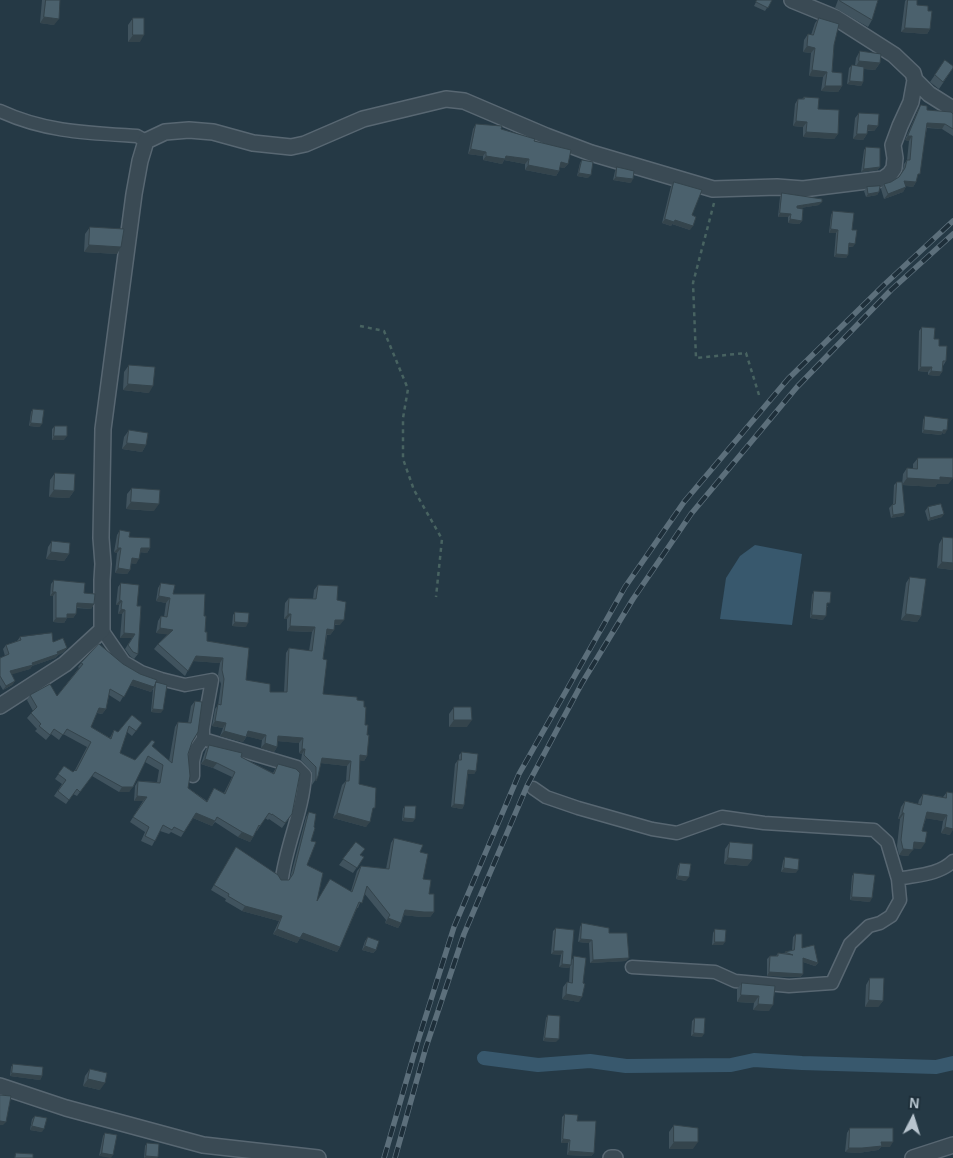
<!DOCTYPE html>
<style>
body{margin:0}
#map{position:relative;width:953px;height:1158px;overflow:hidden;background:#253945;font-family:Helvetica,sans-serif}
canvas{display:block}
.north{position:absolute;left:888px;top:1093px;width:50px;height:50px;-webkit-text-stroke:4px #1e2f3a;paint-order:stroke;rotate:5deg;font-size:14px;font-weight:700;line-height:20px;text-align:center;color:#b7c4ce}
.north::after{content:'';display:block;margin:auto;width:18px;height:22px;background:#b7c4ce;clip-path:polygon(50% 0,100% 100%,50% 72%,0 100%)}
</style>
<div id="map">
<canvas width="953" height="1158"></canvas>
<div class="north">N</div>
</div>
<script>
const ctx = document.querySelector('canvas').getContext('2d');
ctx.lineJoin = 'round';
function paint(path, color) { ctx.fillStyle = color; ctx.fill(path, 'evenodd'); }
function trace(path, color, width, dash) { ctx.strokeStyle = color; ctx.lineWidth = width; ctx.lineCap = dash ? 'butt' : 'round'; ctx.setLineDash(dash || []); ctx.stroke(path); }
const water = new Path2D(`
 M755,545l47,9 -10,71 -72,-6 6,-41 14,-22z`);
const canal = new Path2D(`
 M484,1058l54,7 52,-4 36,5 105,-1 23,-5 48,3 134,4 17,-4`);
const path = new Path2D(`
 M714,203l-21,80 3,75 50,-5 13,42
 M360,326l24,5 24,58 -5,29v41l11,31 28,49 -6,58`);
const minor = new Path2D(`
 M0,111c45,21 88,22 137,25l9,5
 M102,630l22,32 17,10 20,7 24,6 27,-5 -9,49v10l-7,10 -3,12v15
 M203,739l94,28 8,8c-2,35 -18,68 -23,103
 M533,788l13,9 32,11 74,21 25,4 45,-16 42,6 110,7 13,12 11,37 2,21 -9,16 -11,7 -11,3 -19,18 -18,39 -43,3 -54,-5 -20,-9 -83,-5
 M898,879c18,-4 41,-4 55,-18`);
const tertiary = new Path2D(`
 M792,0l44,18 58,37 19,18 2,7 14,14 24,15
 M0,706l65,-42 37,-34v-50l1,-16 -2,-26 2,-109 31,-235 6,-33 6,-20 19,-9 24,-2 24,2 40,11 38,4 14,-3 58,-25 83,-20 18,2 82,35 45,17 122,36 64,-2 26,2 80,-10 7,-5 4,-6 1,-10 -2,-13 7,-19 11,-24 4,-22
 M0,1086l66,22 137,37 115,13
 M611,1158h4
 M913,1158l40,-13`);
const rail = new Path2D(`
 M384,1158l33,-114 37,-117 65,-153 106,-187 59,-85 104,-123 97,-95 68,-63
 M395,1158l31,-111 38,-113 63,-148 55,-103 51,-84 58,-85 106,-127 94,-97 62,-56`);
const wall = new Path2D(`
 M42,0h18l-6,25 -14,-2z
 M757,0h15l-7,11 -11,-5z
 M838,0h40l-6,20 -4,7 -33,-19z
 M906,0h11v5l11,6 2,18 -3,5 -26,-2 4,-31z
 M133,18l7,24h-12v-17z
 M819,18l15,27 -2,27 10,14 -4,6 -17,-1 2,-14 -14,-1 2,-23 -8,-1 1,-12 4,-6 3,1 4,-12z
 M860,51l20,12 -5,7 -11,-1 -1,13 -2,4 -14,-2 2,-16 3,-3h3l1,-7z
 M945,60l8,8 -14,21 -9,-7z
 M804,97l14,12 20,25 -4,5 -31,-2v-10l-10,-1 2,-22 3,-5h4z
 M921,105l6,5 26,4v22l-11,-7 -15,-1 -11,54 -3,5 -7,-1 -3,6 -19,7 -3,-10 3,-5 7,-2 8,-5 3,-4 2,-9 3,-4 2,-19 -4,-1 13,-30z
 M859,113l19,13 -4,5h-7v3l-4,6 -10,-1 2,-21z
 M476,124l25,5 33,12 34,23 -4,4 -4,-1 -1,4 -3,5 -31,-6v-6l-21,-4 -2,4 -19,-4v-4l-15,-2 5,-25z
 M866,147l14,20 -3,3 -16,2 3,-22z
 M582,160l6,18 -11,-2 3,-13z
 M617,167l14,16 -18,-3 2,-9z
 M674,182l18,33 -2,15 -18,-6 -1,2 -9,-3 9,-37z
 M867,187l12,5 -2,3 -11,2 -2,-6z
 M782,193l37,12 -19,3 2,13 -3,3 -11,-1v-6h-10l2,-20z
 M833,211l19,19 1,17h-5v8l-2,3 -12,-1 2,-24h-7l2,-18z
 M90,227l31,20 -4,7 -33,-2 1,-18z
 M922,327l12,12 12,22 -3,5 -1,6 -3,4 -11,-1v-3l-10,-1 1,-40z
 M129,365l20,28 -26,-3 1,-18z
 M33,409l7,18 -11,-1 2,-14z
 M925,416l20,18 -3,-1 -1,2 -19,-2 1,-13z
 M55,426l9,14h-12v-11z
 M129,430l17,15 -4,7 -20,-3 2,-12z
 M918,458l35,20 -5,6h-11l-2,3 -33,-2 3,28 -2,3 -12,2 -2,-10 3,-3h1l1,-20 3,-3 5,3 1,-11 4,-6h6v-4z
 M55,473l19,18 -5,7 -20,-1 1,-17z
 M132,488l22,23 -28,-2 1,-15z
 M928,507l14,10 -14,4 -3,-10z
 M120,530l9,7 21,11 -3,5 -7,-1 -4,12 -5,-1 -1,7 -3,4 -12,-1 2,-20 -3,-1 3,-17z
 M943,537l10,33 -16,-2 2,-24z
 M52,541l17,13 -5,7 -18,-2 2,-12z
 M910,577l11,39 -4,6 -16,-2 5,-37z
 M54,580l30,13 10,11 -3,5 -15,-1v6l-3,4h-6l-3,5 -11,-1v-26h-3l1,-12z
 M121,583l16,23 1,48 -4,5 -4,-3 -5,-7 7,-11h-12l2,-24h-4l1,-9h-3l2,-18z
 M161,583l12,11 31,22 1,16 2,9 39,39 24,12h14l2,-39 3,-5 20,3 3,-19 -25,-1v-12h-3l1,-16 4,-5 24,1 1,-9 4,-5 19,15 3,25h-6v5l-4,5h-3l-4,24v35l34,6 7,7 3,49 -3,5 -4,-1 -1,24 13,27 -6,16 -33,-9 9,-33 4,-4 1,-15 -26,-3 -3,13 -6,9v-13l-11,-12 1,-6 -3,-1v-10l-21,-2 -1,6 -3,5 -13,-4 1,-8 -15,-4 -4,6 -23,-6 3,-8 -11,-2 3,-17 3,-4 3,-21 -3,-9 2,-12 -27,-2 -8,15 -31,-27 4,-5 10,-10 -12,-1 2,-12 3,-5 3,1 2,-14 -10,-2 2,-13z
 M814,591l14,16h-2l-3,13 -13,-2 2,-23z
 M235,612l11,15 -14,-1 1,-11z
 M20,637l33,5 14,6 -3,4 -6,3 -3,3 -23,8 -2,3 -19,5 4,7 -3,4 -9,5 -3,-5v-27l5,-2 -2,-7 3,-4 11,-4z
 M81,663l42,1 17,10 16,8 5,31 -10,-1 2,-23 -2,3 -21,-7 -10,17 -11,-7 -3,14 -4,5 -5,-1 -6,14 19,11 4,-8 4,2 14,-17 10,8 -10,13 -5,-4 -7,21 15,7 17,-14 17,15 6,-34 3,-5 10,1 3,-17 4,-5 -3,41 -4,12v34l19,13 7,-13 10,5 8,-16 -19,-9 -12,-4 5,-15 3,-4 32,12 32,16 5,-9 14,50 -10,14 -13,-9 -1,1 -3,-2 -8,13h-1l-3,6 -3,5 -12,-5 -23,-15 -3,4 -19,-8 -12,19 -10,-5 -2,2 -9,-3 -8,15 -11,-5 4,-9 -15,-10 13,-21h-9l1,-15 3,-5 19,1 2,-12 -14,-8 -16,30h-10l-27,-16 -15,20 -4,-2 -7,10 -12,-8 8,-12 -7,-5 9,-13 9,6 2,-2 12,-23 -24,-13 -4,6 -8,-6 -5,6 -11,-9 2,-2 -10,-11 6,-7 -6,-11 3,-5 27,1 22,-28 -1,-1z
 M454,707l13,20h-18v-13z
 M462,752l14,19 -2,3h-6l-4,31 -2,4 -11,-2 4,-43 3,-4h1v-5z
 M947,792l3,43 -9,-2 2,-12 -17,-3 -4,13 -1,18 -8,-1 -5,8 -9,-1 -2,-9 3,-27h-2l3,-12 4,-6 13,3 1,-4 4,-6 20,3z
 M405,806l8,16 -11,-1 1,-12z
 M309,812l2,29 -4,24 10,35 34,-9 6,-20 4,-5 25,3 5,-26 3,-5 26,14 3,27 6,15 5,18 -4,5h-9l-17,-2 -3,8 -3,5 -13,-5 1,-3 -22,-27 -6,15h-1l-17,39 -3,5 -37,-14 -3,5 -24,-9 6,-13 -37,-10 -17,-10 1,-2 -15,-9 25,-43 45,33h8l1,-2 16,-61z
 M356,842l5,13 3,2 -11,16 -14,-8z
 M730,842l22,18 -5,6 -23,-2 1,-15z
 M785,857l11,16 -15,-1 2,-11z
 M680,863l6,18 -10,-2 2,-13z
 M854,873l16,29 -20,-2 2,-24z
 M582,923l27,10 17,28 -36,2 -1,-20 -11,-1 2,-15z
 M556,928l16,32 2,-4 5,46 -17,-3 1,-12 4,-5h2l1,-16 -1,2 -10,-1 2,-12 -10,-1 2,-23z
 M715,929l8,16h-11l1,-12z
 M796,934l6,14 16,15 -3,3 -12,-4v12l-3,3 -33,-1v-17l3,-3h6l2,-3h6l8,-3 1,-13z
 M368,937l8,13 -3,3 -11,-3 3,-9z
 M870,978l13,23 -5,6h-13l1,-22z
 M742,983l33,3 -6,25 -16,-1 1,-7 -17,-1v-13z
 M548,1015l8,27 -13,-1 3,-23z
 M695,1018l7,19 -11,-1 1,-15z
 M13,1064l29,12 -2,4 -30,-4 1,-9z
 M90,1069l10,21 -17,-4 2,-10z
 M565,1114l12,7 17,32 -3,3 -24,-1 1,-12h-7l1,-26z
 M35,1116l7,16 -12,-2 2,-11z
 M674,1125l19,24h-24v-17z
 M850,1128l40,19h-9l-3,3 -20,3 -13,-1 2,-19z
 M105,1133l12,2 -18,21 4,-20z
 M147,1143l10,15h-13l1,-12z`);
const shadedWall = new Path2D(`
 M44,17l15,2 -5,6 -14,-2z
 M905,28l25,1 -3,5 -26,-2z
 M133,35h11l-4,7h-12z
 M807,46l8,2 -4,5 -8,-1z
 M859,61l21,2 -5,7 -20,-2z
 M812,70l15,2 -4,5 -14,-1z
 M850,81l13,1 -2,4 -14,-2z
 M825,86h17l-4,6 -17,-1z
 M796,121l11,1 -4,5 -10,-1z
 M927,123l18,1 -3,5 -18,-2z
 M868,125l10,1 -4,5 -10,-1z
 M806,132l32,2 -4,5 -31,-2z
 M857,134h10l-4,6 -10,-1z
 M908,136h4l-3,5 -4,-1z
 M471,149l15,3 -3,4 -15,-2z
 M486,156h20l23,3 -4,5 -21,-4 -2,4 -19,-4z
 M561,162l7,2 -4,4 -6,-1z
 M528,165l31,6 -3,5 -31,-6z
 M880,167l-3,3 -16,2 3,-3z
 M579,173l12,2 -3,3 -11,-2z
 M616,177l17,2 -2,4 -18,-3z
 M904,181l12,1 -3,5 -13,-2z
 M906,187l-3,5 -19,7 4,-5z
 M879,192l-2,3 -11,2 2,-3z
 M822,202l-3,3 -25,4 3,-3z
 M780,213l11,1 -3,3h-10z
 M665,219l10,1 18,6 -3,4 -18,-6 -1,2 -9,-3z
 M790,219l12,2 -3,3 -11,-1z
 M831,229l7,1 -2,3h-7z
 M849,243l6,1 -2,3 -7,-1z
 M89,245l32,2 -4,7 -33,-2z
 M836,254l12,1 -2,3 -12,-1z
 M921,367h11l-4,5 -10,-1z
 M931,371l11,1 -3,4 -11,-1z
 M128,384l25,2 -4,7 -26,-3z
 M31,423l11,1 -2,3 -11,-1z
 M924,430h23l-2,4 -3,-1 -1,2 -19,-2z
 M54,436h13l-3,4h-12z
 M127,443l19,2 -4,7 -20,-3z
 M940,477l13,1 -5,6h-11l-2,3 -33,-2 5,-7z
 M54,490l20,1 -5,7 -20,-1z
 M131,502l28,2 -5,7 -28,-2z
 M905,513l-2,3 -12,2 2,-3z
 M944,514l-2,3 -14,4 2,-3z
 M118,548h3l-4,5 -3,-1z
 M141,548h9l-3,5 -10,-1z
 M51,552l18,2 -5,7 -18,-2z
 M132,558l7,1 -3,5 -7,-1z
 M942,562l11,1v7l-16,-2z
 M118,568l12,2 -3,4 -12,-1z
 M53,592h3l-3,4h-3z
 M159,596l11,2 -4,5 -10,-2z
 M120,600l2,1 -3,4h-3z
 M77,603l17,1 -3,5 -17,-2z
 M121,609l4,1 -3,4h-4z
 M67,614h9l-3,4h-9z
 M288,614h3l-4,5h-3z
 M906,614l15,2 -4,6 -16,-2z
 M812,615l14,1 -3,4 -13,-2z
 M56,618h11l-3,5 -11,-1z
 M335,620h9l-4,5 -9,-1z
 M235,622l13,1 -2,4 -14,-1z
 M290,626l25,1 -3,5 -25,-1z
 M160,628l13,2 -3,5 -14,-2z
 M327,629l7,1 -4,5 -6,-1z
 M124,633l11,1 -3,4h-12z
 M67,648l-3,4 -6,3 -3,3 -23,8 -2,3 -23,7 3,-5z
 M196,656l27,2 -3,5 -28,-2z
 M133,680l21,7 -3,5 -21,-7z
 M15,681l-3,4 -9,5 3,-4z
 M99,708l7,1 -4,5 -6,-2z
 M153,709l10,1 -2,3 -10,-1z
 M454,720h18l-5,7h-18z
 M215,721l11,2 -3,5 -11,-2z
 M224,731l22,6 -3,5 -23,-6z
 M248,731l18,4 -4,5 -17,-4z
 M278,736l25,2 -4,5 -24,-2z
 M265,743l12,4 -3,5 -13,-4z
 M302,749h3l-3,5 -3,-1z
 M360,755l7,1 -3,5 -7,-1z
 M322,758l29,3 -4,5 -28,-3z
 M205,759l12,4 -4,5 -12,-4z
 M468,770l8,1 -2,3h-8z
 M122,787h11l-4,5h-10z
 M137,796l10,1 -4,4h-9z
 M454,804l10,1 -2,4 -11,-2z
 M927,812l20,3 -4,6 -20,-3z
 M196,813l19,8 -3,5 -19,-8z
 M337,813l33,9 -4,5 -33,-9z
 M902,813h2l-4,6h-2z
 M404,818l11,1 -2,3 -11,-1z
 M945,827l8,2v1l-3,5 -9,-2z
 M242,832l11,5 -3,5 -12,-5z
 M914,842l11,1 -4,6 -11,-1z
 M903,849l10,1 -5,6 -9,-1z
 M728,858l24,2 -5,6 -23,-2z
 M784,868l14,2 -2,3 -15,-1z
 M678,876l11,1 -3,4 -10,-2z
 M852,897l20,1 -2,4 -20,-2z
 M245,906l37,10 -3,5 -37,-10z
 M405,910l29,2 -4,5h-9l-19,-2z
 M388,918l13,5 -3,5 -13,-5z
 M277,929l23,9 -3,5 -24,-9z
 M303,933l37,14 -3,5 -38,-14z
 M581,939l11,1 -3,3 -11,-1z
 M715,942h10l-2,3h-11z
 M365,946l11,4 -3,3 -11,-3z
 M554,951h9l-2,4 -10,-1z
 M629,958l-3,3 -36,2 3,-3z
 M803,958l15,5 -3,3 -15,-5z
 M562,964l9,1 -2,3 -10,-1z
 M769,972l34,2 -3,3 -33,-1z
 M566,994l16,3 -3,5 -17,-3z
 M741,995l18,1 -5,7 -17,-1z
 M869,1000l14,1 -5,6h-13z
 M758,1004l15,1 -4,6 -16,-1z
 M694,1033l10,1 -2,3 -11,-1z
 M545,1038l14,1 -3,3 -13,-1z
 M12,1073l30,3 -2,4 -30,-4z
 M88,1079l17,4 -5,7 -17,-4z
 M0,1121l6,1 -3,3h-3z
 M32,1126l12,3 -2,3 -12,-2z
 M563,1139l7,1 -2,3h-7z
 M674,1142h24l-5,7h-24z
 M881,1142h12l-3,5h-9l-3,3 -20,3 -13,-1 4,-4z
 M569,1151l25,2 -3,3 -24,-1z
 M102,1153l11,2 -2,3 -12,-2z
 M146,1156l12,1 -1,1h-13z`);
const building = new Path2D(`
 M46,0h14l-1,19 -15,-2z
 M757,0h15l-4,8 -12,-6z
 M840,0h38l-6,20 -32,-19z
 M908,0h9v5l11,1v5h4l-2,18 -25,-1z
 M133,18h11v17h-11z
 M819,18l20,6 -5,21 -2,27 10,1v13h-17l2,-14 -15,-2 3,-22 -8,-2 1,-12 5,1z
 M860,51l21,3 -1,9 -21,-2z
 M945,60l8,6v2l-10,14 -8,-7z
 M852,65l12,2 -1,15 -13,-1z
 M804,97l15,1 -1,11 21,1 -1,24 -32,-2 1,-10 -11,-1 2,-22h6z
 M921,105l6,1v4l24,2 2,2v15l-8,-5 -18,-1 -7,51h-2l-2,8 -12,-1 2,6 -18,7 -4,-10 7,-2 8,-5 6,-9 2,-8h3l2,-24h-4z
 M859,113l20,1 -1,12 -10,-1 -1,9h-10z
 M476,124l26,2 -1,3 34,10 -1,2 37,9 -3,14 -7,-2 -2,9 -31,-6 1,-6 -23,-3 -1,3 -19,-3v-4l-15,-3z
 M866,147l14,1v19l-16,2z
 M582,160l11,2 -2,13 -12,-2z
 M617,167l17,4 -1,8 -17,-2z
 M674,182l28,8 -10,25 4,2 -3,9 -18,-6 -1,2 -9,-3z
 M880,186l-1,6 -11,2 -1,-7z
 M782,193l40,6v3l-25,4v2l6,1 -1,12 -12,-2 1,-5 -11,-1z
 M833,211l21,2 -2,17h5l-2,14 -6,-1 -1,12 -12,-1 2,-24 -7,-1z
 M90,227l34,2 -3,18 -32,-2z
 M922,327l13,1 -1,11h5v7h8l-1,15h-3l-1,11 -11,-1 1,-4h-11z
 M129,365l26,2 -2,19 -25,-2z
 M33,409l11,1 -2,14 -11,-1z
 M925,416l23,3 -1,11h-4v2l-19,-2z
 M55,426h12v10h-13z
 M129,430l19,3 -2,12 -19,-2z
 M918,458h35v20l-13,-1v3l-33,-2v-10l10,1z
 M55,473l20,1 -1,17 -20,-1z
 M897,482h5l3,31 -12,2 -1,-10 3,-1z
 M132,488l28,2 -1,14 -28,-2z
 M941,504l3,10 -14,4 -2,-11z
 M120,530l10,2 -1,5 21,1v10h-9l-2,11 -7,-1 -2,12 -12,-2 3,-20h-3z
 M943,537l10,1v25l-11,-1z
 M52,541l18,2 -1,11 -18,-2z
 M910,577l16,2 -5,37 -15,-2z
 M54,580l31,3 -1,10 11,1 -1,10 -17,-1 -1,11h-9v4h-11v-26h-3z
 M121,583l18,2 -2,21h4l-3,48 -5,-2 -5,-7 7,-11 -11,-1 1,-23 -4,-1 1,-8 -2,-1z
 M161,583l14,2 -2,9h32l-1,22h2l-1,16h2v9l42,7 -3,32 24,4v8h17l2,-44 23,3 3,-24 -25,-1 1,-12h-3l1,-16 27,1 2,-14 20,1 -1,14 9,2 -2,18h-9l-1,10 -7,-1 -4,30 4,1 -4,34 34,3v3l7,1v6h2l-1,18h3l-1,10h2l-2,21 -7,-1 -1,29 17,4 -1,20h-2l-3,14 -33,-9 9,-32h3l2,-20 -29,-3 -4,18 -2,5v-14l-12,-12 1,-6h-3l1,-11 -25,-2 -1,11 -12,-4 1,-8 -18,-4 -2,6 -22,-6 2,-8 -11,-2 3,-17 3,1 3,-26 -2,-9 1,-12 -27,-2 -8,15 -30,-27 15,-14 -13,-2 1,-12 6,1 3,-19 -11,-2z
 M814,591l17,1 -1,11h-3l-1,13 -14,-1z
 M235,612l14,1 -1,10 -13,-1z
 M52,633l1,9 10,-4 4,10 -10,4 1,2 -26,9 1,2 -23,6 5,10 -9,5 -6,-10v-18l9,-4 -3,-9 15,-5 -1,-3z
 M99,644l24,20 17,10 17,6 -3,7 -21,-7 -9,17 -14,-8 -4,20 -7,-1 -8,19 20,12 3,-9 4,2 14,-17 10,8 -6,8 -7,-5 -9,27 15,7 17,-20 3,2 -3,4 20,17 6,-41 13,1 4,-22 7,1 -4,30 -6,10 -4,12 2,22 -2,12 19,14 7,-14 11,6 10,-22 -18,-9 -12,-4 4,-14 33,8 -1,4 33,17 4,-10 18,5 4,4 -8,41 -7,9 -13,-9v1l-3,-2 -9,13 -1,-1 -6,12 -11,-5 -25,-15 -2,4 -19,-8 -12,19 -10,-5 -2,3 -9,-5 -8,16 -10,-5 4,-9 -16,-10 14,-20 -10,-1 1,-15 22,2 3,-18 -15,-9 -15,31h-11l-27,-15 -15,20 -3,-3 -8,11 -11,-9 8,-11 -8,-6 6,-8 9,6 2,-2 1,1 15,-29 -24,-13 -4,6 -9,-6 -4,6 -11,-9 2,-2 -10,-11 6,-6 -7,-12 20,-11 7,12 26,-32 -2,-1z
 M156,682l11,3 -4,25 -10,-1z
 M454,707h17l1,13h-18z
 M462,752l16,2 -2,17 -8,-1 -4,35 -10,-1 4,-44h3z
 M947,792l6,1v36l-8,-2 2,-12 -20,-3 -5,19 5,1 -2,11 -11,-1 -1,8 -10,-1 -2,-9 3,-27h-2l3,-12 16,4 2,-11 23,4z
 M405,806h11l-1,13 -11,-1z
 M309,812l7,2 -2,13 1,1 -4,13 5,1 -9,23 16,8 -6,28 13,-22 22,13 9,-26 28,3 5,-31 29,7 -3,7 8,2 -5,25 8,1 -2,14h5v18h-10l-19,-2 -4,13 -13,-5 2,-3 -23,-29 -5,17 -3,-1 -19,45 -37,-14 -3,5 -23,-9 5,-13 -37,-10 -17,-10 1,-2 -15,-9 22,-38 42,28 3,5h8l4,-6z
 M356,842l9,7 -5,6 4,2 -7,11 -14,-9z
 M730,842l23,2 -1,16 -24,-2z
 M785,857l14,2 -1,11 -14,-2z
 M680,863l11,1 -2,13 -11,-1z
 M854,873l21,2 -3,23 -20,-1z
 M582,923l27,5v5h18l2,25 -36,2 -1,-20 -11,-1z
 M556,928l18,2 -3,35 -9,-1 1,-13h-9z
 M715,929l11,1 -1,12h-10z
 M796,934h6v14l12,-3 4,18 -15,-5v16l-34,-2 1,-16h8v-3l15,2 -8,-3 9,-2z
 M368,937l11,4 -3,9 -11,-4z
 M574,956l12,2 -3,25 2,1 -3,13 -16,-3 1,-12 5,1z
 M870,978h14l-1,23 -14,-1z
 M742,983l33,3 -2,19 -15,-1 1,-8 -18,-1z
 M548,1015l12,1 -1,23 -14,-1z
 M695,1018h10l-1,16 -10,-1z
 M13,1064l30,3 -1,9 -30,-3z
 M90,1069l17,4 -2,10 -17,-4z
 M0,1095l11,1 -5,26 -6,-1z
 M565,1114l13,1 -1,6h19l-2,32 -25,-2 1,-11 -7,-1z
 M35,1116l12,2 -3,11 -12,-3z
 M674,1125l24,3v14h-24z
 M850,1128h43v14h-12l1,4 -20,2h-13z
 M105,1133l12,2 -4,20 -11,-2z
 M147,1143l12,1 -1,13 -12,-1z
 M16,1153l17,1v4h-18z`);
paint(water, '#38586d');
trace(canal, '#38586d', 14);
trace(minor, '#586772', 15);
trace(tertiary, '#586772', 18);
trace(path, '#486361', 2.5, [4, 4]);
trace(minor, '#3a4a54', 12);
trace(tertiary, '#3a4a54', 15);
trace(rail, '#5c6f7b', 5.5);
trace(rail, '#1e2f3a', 4, [11]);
paint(wall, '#40535e');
paint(shadedWall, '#34444c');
paint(building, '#4b616d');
trace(building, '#34444c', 1);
</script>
